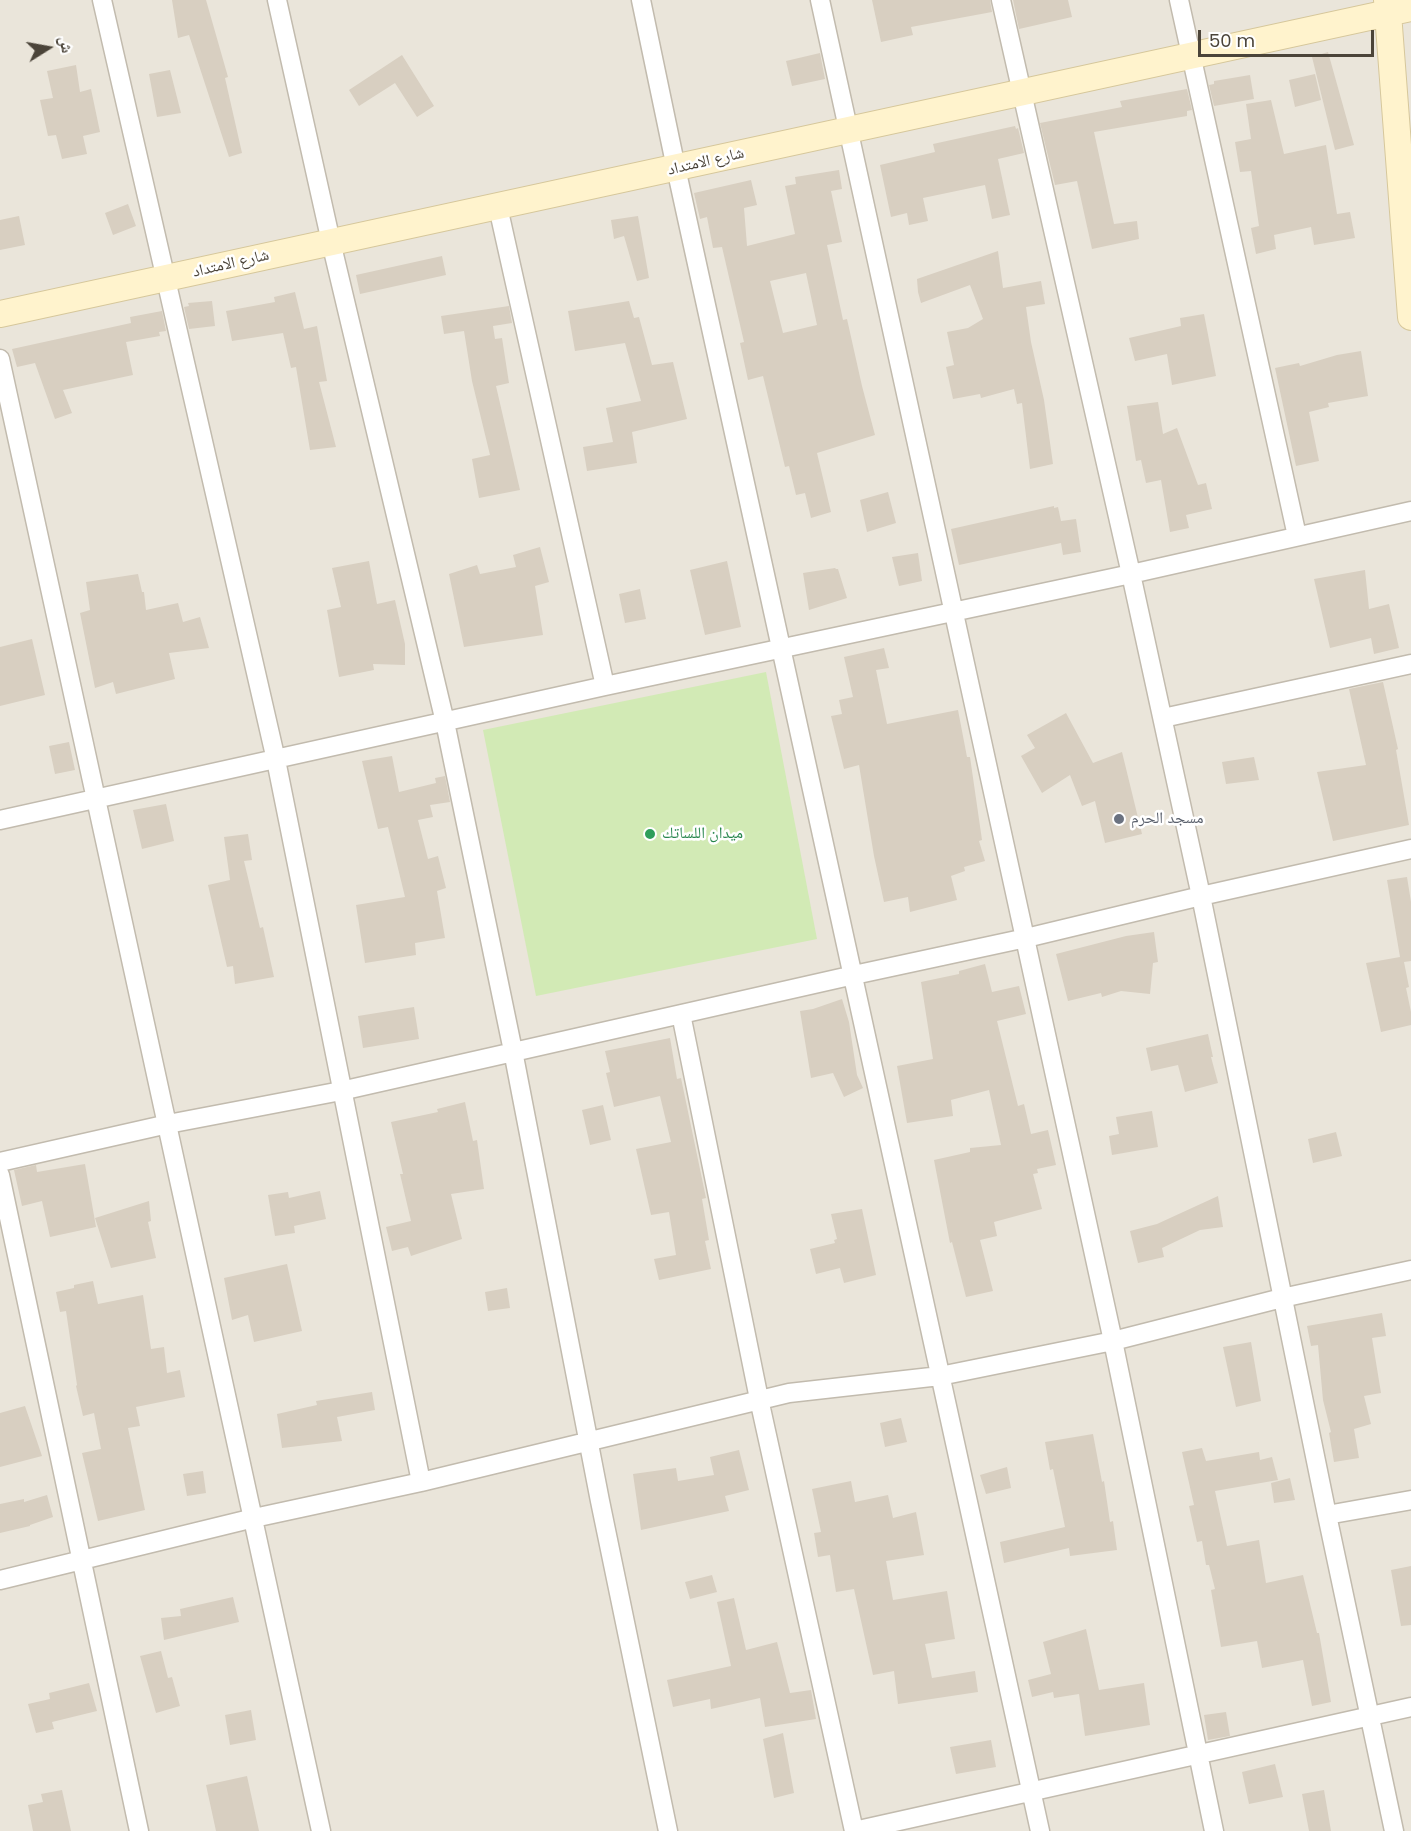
<!DOCTYPE html>
<meta charset="utf-8">
<style>
body{margin:0}
#map{position:relative;width:1411px;height:1831px;overflow:hidden;background:#f6f3ec;font-family:Poppins,"Noto Naskh Arabic",sans-serif}
canvas{display:block}
.north{position:absolute;left:18px;top:18px;width:60px;height:60px;-webkit-text-stroke:4px #fff;paint-order:stroke;rotate:79deg;font-size:16px;font-weight:700;line-height:24px;text-align:center;color:#4b4439}
.north::after{content:'';display:block;margin:auto;width:21px;height:27px;background:#4b4439;clip-path:polygon(50% 0,100% 100%,50% 72%,0 100%)}
.scale{position:absolute;left:1198px;top:30px;width:176px;height:27px;box-sizing:border-box;border:3px solid #4b4439;border-top:0;padding-left:8px;font-size:18px;line-height:21px;white-space:nowrap;color:#4b4439;-webkit-text-stroke:4px #fff;paint-order:stroke}
</style>
<div id="map">
<canvas width="1411" height="1831"></canvas>
<div class="north">ش</div>
<div class="scale">50 m</div>
</div>
<script>
const ctx = document.querySelector('canvas').getContext('2d');
ctx.lineJoin = 'round';
function paint(path, color) { ctx.fillStyle = color; ctx.fill(path, 'evenodd'); }
function trace(path, color, width, dash) { ctx.strokeStyle = color; ctx.lineWidth = width; ctx.lineCap = dash ? 'butt' : 'round'; ctx.setLineDash(dash || []); ctx.stroke(path); }
function drawText(font, color, halo, rows, align = 'center') {
  ctx.font = font + ' Poppins,"Noto Naskh Arabic",sans-serif'; ctx.lineWidth = 5; ctx.setLineDash([]); ctx.textBaseline = 'middle'; ctx.strokeStyle = halo; ctx.fillStyle = color; for (const [text, x, y, turn = 0] of rows) {
    ctx.save(); ctx.translate(x, y); ctx.rotate((+turn || 0) * Math.PI / 180); ctx.textAlign = isNaN(turn) ? turn : align; if (halo) ctx.strokeText(text, 0, 0); ctx.fillText(text, 0, 0); ctx.restore();
  }
}
const residential = new Path2D(`
 M0,0h1411v1831h-1411z`);
const green = new Path2D(`
 M766,672l51,267 -281,57 -53,-266z`);
const building = new Path2D(`
 M172,0h34l22,77 -3,1 17,75 -13,4 -40,-122 -11,3z
 M872,0h118l2,12 -81,15 2,8 -32,7z
 M1013,0h55l4,17 -53,12z
 M1328,52l26,93 -19,5 -23,-93z
 M820,53l5,26 -33,7 -6,-25z
 M402,55l32,51 -17,11 -22,-34 -36,23 -10,-16z
 M76,65l4,27 11,-3 9,43 -17,4 4,18 -25,5 -6,-24 -8,1 -8,-36 13,-2 -6,-27z
 M170,70l11,43 -24,4 -8,-43z
 M1315,74l6,26 -26,7 -6,-27z
 M1250,75l4,24 -40,7 -5,-21 5,-1v-3z
 M1187,89l5,21 -5,1v5l-93,16 20,92 23,-3 2,18 -47,10 -15,-68 -22,4 -15,-62 82,-16 -2,-6z
 M1271,100l13,54 42,-9 11,69 13,-2 5,26 -41,7 -3,-18 -37,8 2,14 -20,5 -5,-26 8,-2 -8,-55 -11,1 -5,-30 16,-3 -5,-35z
 M1015,126l1,3 2,-1 6,25 -26,6 12,56 -18,4 -7,-34 -62,13 5,23 -19,4 -2,-12 -16,4 -11,-52 55,-13 -2,-8z
 M839,170l3,19 -11,2 11,51 -15,3 16,75 4,-1 15,67 13,49 -58,18 14,59 -20,6 -6,-25 -9,2 -7,-29 -4,1 -22,-91 -15,4 -8,-37 4,-1 -22,-95 -9,1 -6,-31 -7,2 -6,-26 57,-13 6,25 -13,3 3,38 48,-12 -10,-48 11,-2 -1,-7zM806,273l11,52 -34,8 -13,-52z
 M128,204l8,22 -23,9 -8,-22z
 M19,216l6,29 -25,5v-30z
 M638,216l11,62 -12,3 -13,-45 -10,3 -3,-19z
 M998,251l5,37 38,-7 4,23 -19,3 5,35 13,58 9,64 -23,5 -8,-66 -5,1 -3,-15 -33,9 -1,-4 -27,5 -7,-32 8,-2 -7,-33 21,-4 15,-9 -13,-34 -49,18 -3,-11 -1,-13z
 M442,256l4,19 -86,19 -4,-19z
 M295,292l9,37 13,-3 10,55 -8,1 17,65 -26,3 -14,-83 -5,1 -8,-35 -51,8 -6,-30 49,-9 -1,-5z
 M212,301l3,25 -26,3 -5,-22 5,-1 -1,-3z
 M629,301l5,17 5,-1 13,48 21,-3 14,57 -55,13 5,31 -50,8 -4,-24 30,-5 -7,-34 35,-7 -16,-58 -50,8 -7,-40z
 M509,306l3,17 -19,3 2,13 7,-1 7,45 -13,3 24,104 -41,8 -7,-39 18,-4 -18,-74 -8,-50 -20,3 -3,-18z
 M162,311l4,20 -7,1 1,4 -34,6 7,33 -70,15 9,23 -17,6 -20,-56 -18,4 -5,-18 119,-26 -1,-6z
 M1204,314l12,62 -44,9 -5,-31 -32,7 -6,-23 52,-12 -1,-8z
 M1361,351l7,45 -40,7 1,4 -20,5 10,49 -23,5 -21,-98 24,-5 1,3 37,-11z
 M1158,402l5,32 14,-6 21,57 8,-2 6,26 -26,6 3,13 -19,4 -9,-52 -15,3 -5,-23 -5,1 -9,-55z
 M888,492l8,31 -29,9 -7,-32z
 M1054,506v2l4,-1 3,14 15,-2 5,33 -18,3 -2,-12 -102,22 -8,-36z
 M540,547l9,35 -14,4 8,49 -79,12 -15,-73 28,-9 3,9 36,-7 -3,-12z
 M918,553l4,28 -23,5 -7,-29z
 M369,561l8,43 18,-4 10,44v21l-32,-1 1,6 -35,7 -12,-67 14,-3 -9,-39z
 M727,561l14,66 -36,8 -15,-65z
 M835,568l1,1h2l9,29 -38,12 -6,-37z
 M1365,570l4,39 20,-5 10,44 -25,6 -3,-16 -41,10 -16,-69z
 M138,574l4,18h2l2,18 32,-7 5,19 17,-5 9,31 -40,5 6,26 -59,15 -3,-12 -18,6 -15,-75 10,-3 -4,-28z
 M640,589l6,30 -21,4 -6,-29z
 M32,639l13,56 -45,11v-59z
 M884,648l5,20 -13,2 11,54 71,-14 9,47h3l12,83 -3,1 6,20 -21,6 1,4 -14,5 6,24 -47,12 -2,-15 -24,5 -10,-46 -15,-91 -15,4 -13,-53 11,-2 -3,-14 14,-3 -9,-40z
 M1383,682l15,67 -2,1 13,75 -76,16 -16,-69 49,-7 -17,-76z
 M1066,713l27,50 29,-11 20,82 -37,9 -10,-42 -13,5 -12,-31 -28,18 -21,-37 14,-8 -8,-13z
 M69,742l6,28 -20,4 -6,-28z
 M392,756l7,36 37,-9 -1,-5 10,-2 5,26 -20,3 3,12 -15,3 10,39 10,-3 8,32 -9,3 8,47 -30,5 1,12 -51,8 -9,-58 49,-8 -17,-70 -10,2 -16,-68z
 M1254,757l5,23 -33,4 -4,-22z
 M166,804l8,37 -32,8 -9,-39z
 M248,834l4,26 -8,1 16,67 3,-1 11,50 -39,7 -2,-18 -6,1 -19,-82 22,-5 -6,-43z
 M1407,877l4,25v59l-7,1 5,25 -3,1 5,24v13l-30,7 -15,-69 34,-6 -13,-77z
 M1154,932l4,30 -5,1 -3,31 -29,-3 -19,6 -1,-4 -33,8 -12,-47 70,-18z
 M985,964l7,28 27,-6 7,28 -29,7 21,85 6,-2 7,30 17,-4 8,35 -19,4 1,4 -5,1 9,35 -48,13 3,14 -17,4 13,51 -27,6 -14,-55 -2,1 -16,-83 36,-8v-4l31,-3 -12,-55 -38,10 2,16 -46,7 -10,-57 36,-7 -12,-77 38,-8v-3z
 M842,999l7,23 8,53 6,13 -19,9 -11,-24 -22,5 -11,-67 13,-2z
 M414,1007l5,32 -56,9 -5,-32z
 M1208,1034l5,23h-2l7,26 -33,9 -7,-27 -27,6 -5,-23z
 M670,1038l7,41 4,-1 25,120 -4,1 7,41 -4,1 6,28 -52,11 -5,-21 22,-4 -7,-43 -18,3 -15,-66 35,-7 -11,-46 -46,11 -8,-34 4,-1 -5,-21z
 M465,1102l8,39 4,-1 7,49 -33,5 11,45 -51,17 -3,-9 -16,4 -6,-24 25,-6 -11,-47h3l-12,-52 47,-10 -1,-3z
 M603,1105l8,35 -21,5 -8,-35z
 M1152,1111l6,36 -46,8 -3,-19 10,-2 -3,-17z
 M1336,1132l6,24 -29,7 -5,-24z
 M85,1164l11,63 -46,10 -8,-36 -20,5 -8,-36 22,-5 1,7z
 M320,1191l6,28 -32,7 1,7 -20,3 -7,-41 20,-3 1,6z
 M1218,1196l5,31 -23,3 -38,18 2,9 -26,6 -8,-32 27,-7z
 M149,1201l2,20 -3,1 8,36 -45,10 -16,-50z
 M862,1209l14,66 -32,8 -4,-15 -24,6 -6,-25 25,-6 -1,-3 3,-1 -6,-25z
 M287,1264l15,67 -48,11 -6,-27 -16,5 -8,-42z
 M93,1281l5,23 45,-9 8,54 13,-2 3,26 13,-3 5,27 -49,10 4,19 -12,2 17,82 -47,11 -16,-68 19,-4 -7,-36 -11,3 -7,-30 1,-1 -11,-74 -6,1 -4,-20 18,-4v-3z
 M507,1288l3,20 -22,3 -3,-19z
 M1382,1313l4,23 -14,2 9,55 -17,3 7,28 -17,5 5,29 -25,4 -5,-29 2,-1 -8,-32 -5,-55 -7,1 -4,-20z
 M1251,1342l10,59 -25,6 -13,-60z
 M372,1392l3,18 -38,7 5,24 -60,7 -5,-34 40,-9 -1,-4z
 M25,1406l17,50 -42,11v-54z
 M901,1418l6,24 -22,5 -5,-24z
 M1093,1434l9,48 2,-1 6,41 3,-1 4,29 -47,6 -1,-8 -65,15 -4,-21 65,-15 -12,-58 -3,1 -5,-28z
 M1202,1448l4,13 53,-9 1,8 12,-3 6,23 -63,11 12,55 32,-6 7,43 37,-8 14,58h2l12,69 -19,4 -9,-46 -41,8 -5,-27 -36,6 -10,-57 4,-1 -6,-24h-3l-4,-24 -5,1 -8,-36 5,-1 -12,-53z
 M739,1450l10,40 -24,6 4,15 -88,19 -8,-56 43,-6 2,13 36,-6 -4,-18z
 M1007,1467l4,21 -25,6 -6,-19z
 M203,1471l3,22 -19,3 -4,-22z
 M1290,1478l5,22 -21,3 -3,-20z
 M851,1481l4,21 33,-7 5,23 23,-6 8,43 -38,6 7,39 54,-9 8,48 -30,5 7,34 43,-7 3,21 -80,12 -4,-33 -21,4 -19,-86 -18,3 -6,-37 -12,2 -4,-24 7,-1 -9,-43z
 M47,1495l6,22 -23,8v1l-30,7v-29l24,-5v3z
 M1411,1566v59l-10,1 -10,-56z
 M712,1575l5,17 -27,7 -5,-17z
 M233,1597l6,25 -75,18 -3,-22 20,-2 -1,-7z
 M734,1598l12,52 31,-8 13,51 21,-3 5,29 -51,8 -5,-29 -49,11 -1,-10 -37,8 -6,-27 64,-14 -14,-64z
 M1086,1629l13,61 45,-7 6,42 -65,11 -6,-42 -25,4 -1,-6 -21,5 -4,-17 23,-6 -8,-32z
 M161,1651l7,27 4,-1 8,29 -24,7 -16,-57z
 M89,1683l8,28 -45,11 2,7 -18,4 -8,-29 22,-5 -1,-6z
 M251,1710l5,30 -26,5 -5,-30z
 M1226,1712l4,24 -22,4 -4,-25z
 M783,1733l11,60 -20,5 -11,-59z
 M991,1740l5,27 -40,7 -6,-27z
 M1275,1764l8,33 -34,7 -7,-32z
 M247,1776l12,55h-43l-10,-46z
 M62,1790l9,41h-38l-5,-26 15,-3 -2,-8z
 M1324,1790l7,41h-22l-7,-37z`);
const street = new Path2D(`
 M102,0l174,760 145,722
 M277,0l54,242 114,480 68,329 87,450 68,330
 M641,0l35,168 364,1663
 M820,0l293,1341 101,490
 M1001,0l130,574 70,322 126,619 67,316
 M1179,0l118,536
 M498,207l107,479
 M0,359c105,491 217,981 321,1472
 M1163,718l248,-54
 M0,820l605,-134 526,-112 280,-63
 M681,1014l78,385 95,432
 M0,1162l168,-38 173,-33 513,-116 172,-37 175,-42 210,-47
 M0,1175l139,656
 M1327,1515l84,-15
 M0,1580l254,-62 167,-36 368,-89 151,-17 173,-35 169,-43 129,-28
 M854,1831l557,-124`);
const secondary = new Path2D(`
 M1387,0l24,317
 M0,314l1411,-306`);
const markers = [
 [1119,819,6,"#6b7280"],
 [650,834,6,"#2e9e5b"]
];
const streetNames = [
 ["شارع الامتداد",706,162,-13],
 ["شارع الامتداد",231,264,-13]
];
const worshipNames = [
 ["مسجد الحرم",1131,819]
];
const leisureNames = [
 ["ميدان اللساتك",662,834]
];
paint(residential, '#eae5da');
paint(green, '#d2eab5');
paint(building, '#d8cfc1');
trace(street, '#c2bbae', 21);
trace(secondary, '#d6c79b', 28);
trace(street, '#fff', 18);
trace(secondary, '#fff3cd', 26);
for (const [x, y, r, color] of markers) { const dot = new Path2D(); dot.arc(x, y, r, 0, 2 * Math.PI); ctx.fillStyle = color; ctx.fill(dot); trace(dot, '#fff', 2); }
drawText('16px', '#4b4439', '#fff', streetNames);
drawText('16px', '#5b616d', '#fff', worshipNames, 'left');
drawText('16px', '#27864d', '#fff', leisureNames, 'left');
</script>
